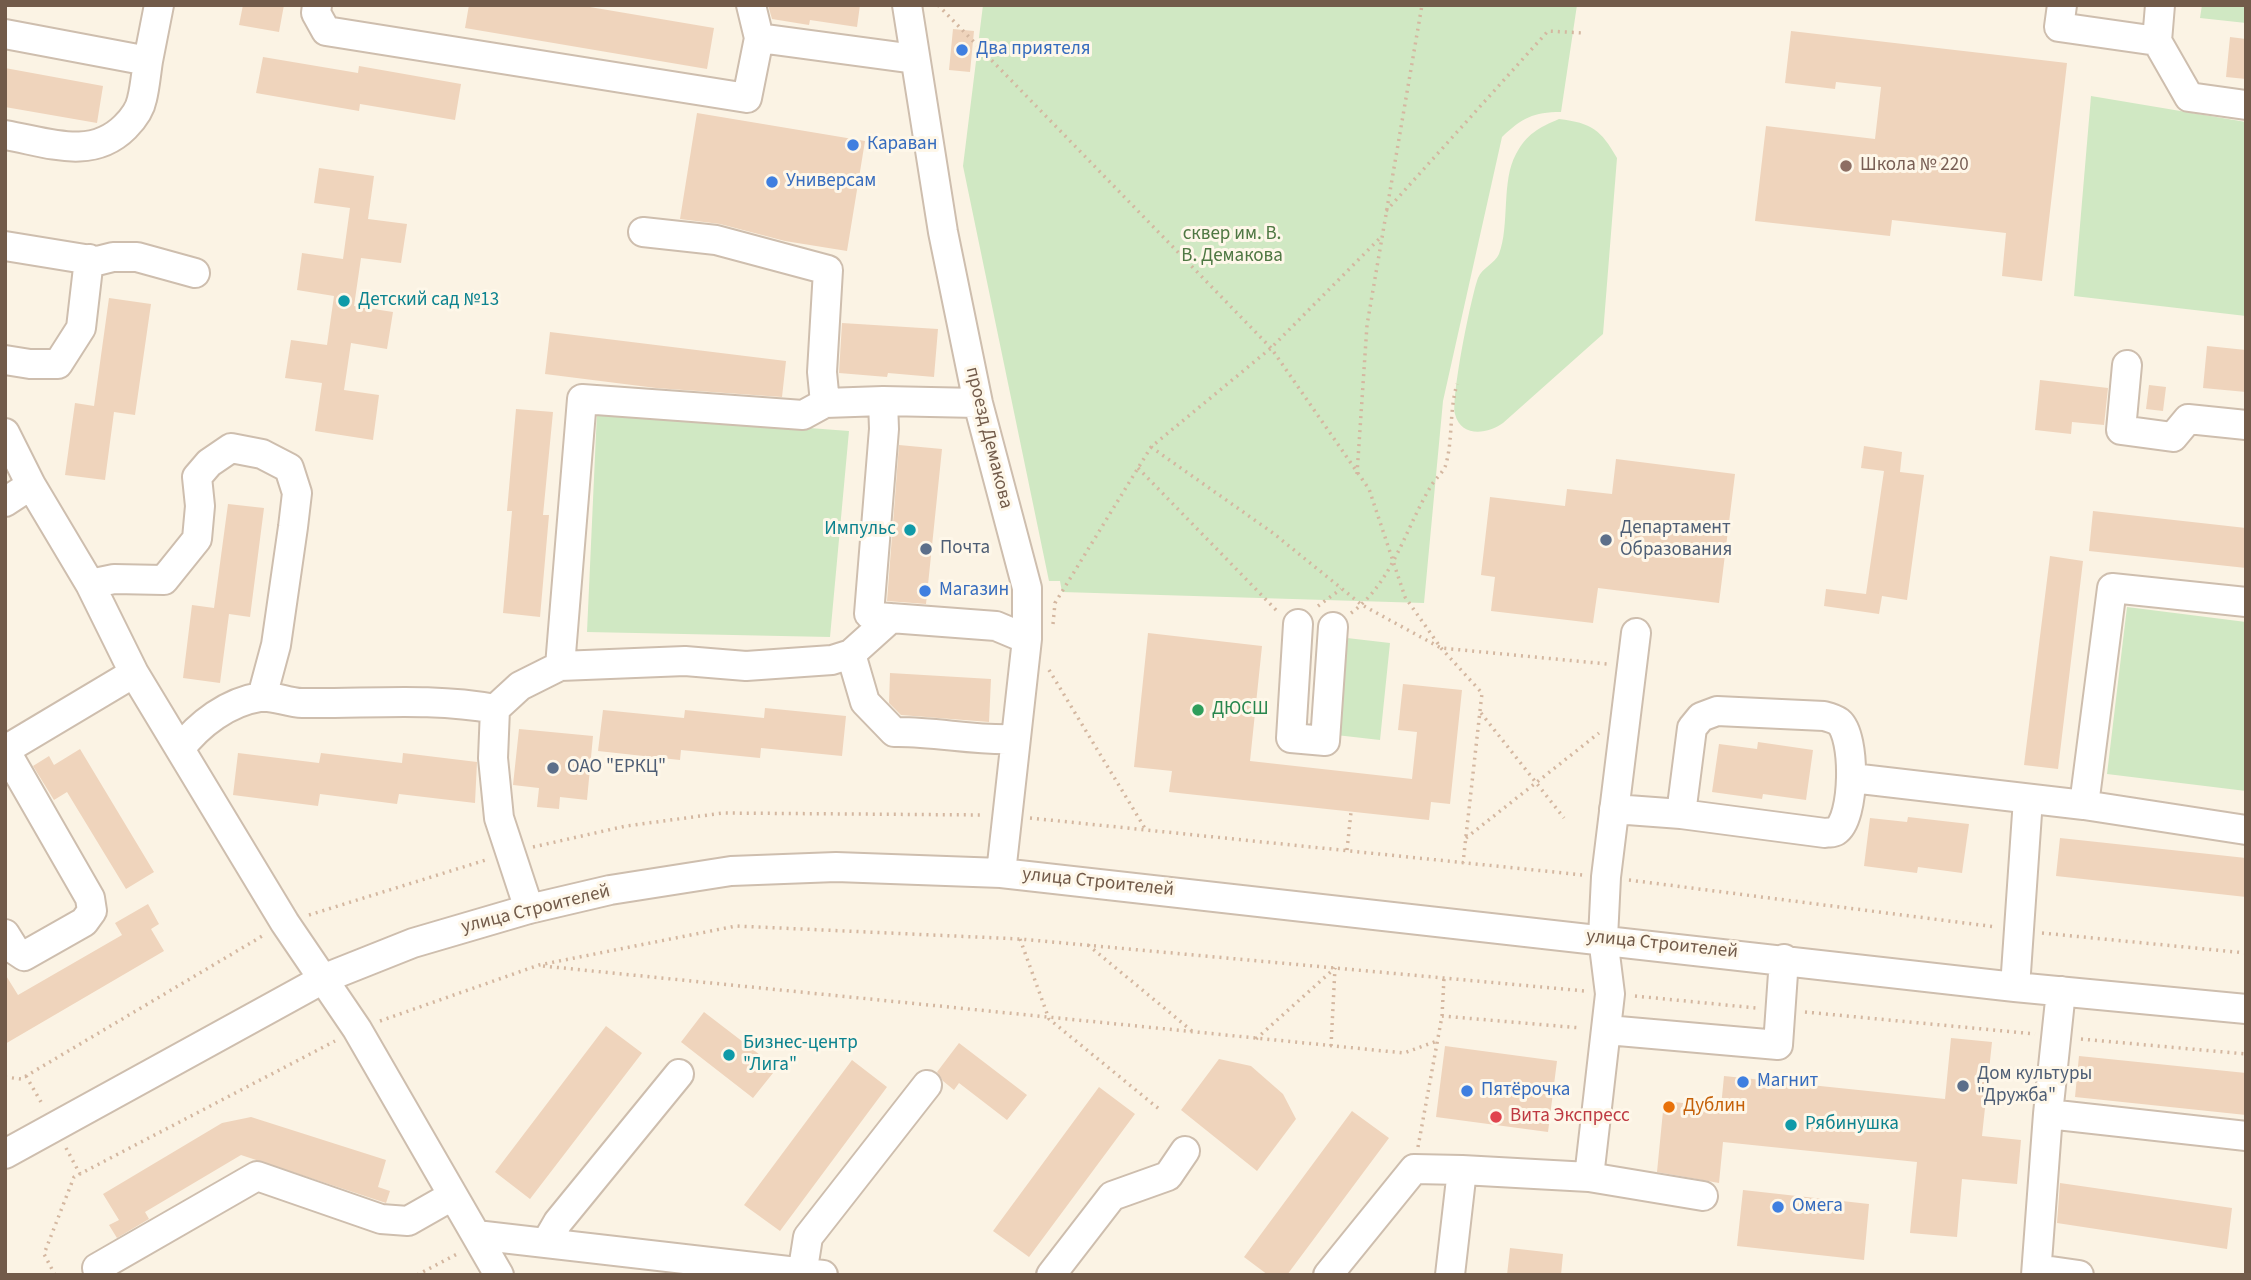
<!DOCTYPE html>
<meta charset="utf-8">
<style>
body{margin:0}
#map{position:relative;width:2251px;height:1280px;overflow:hidden;background:#fbf3e4;font-family:"Source Sans 3",sans-serif}
canvas{display:block}
.frame{position:absolute;inset:0;border:7px solid #725b4a;pointer-events:none}
</style>
<div id="map">
<canvas width="2251" height="1280"></canvas>
<div class="frame"></div>
</div>
<script>
const ctx = document.querySelector('canvas').getContext('2d');
ctx.lineJoin = 'round';
function paint(path, color) { ctx.fillStyle = color; ctx.fill(path, 'evenodd'); }
function trace(path, color, width, dash) { ctx.strokeStyle = color; ctx.lineWidth = width; ctx.lineCap = dash ? 'butt' : 'round'; ctx.setLineDash(dash || []); ctx.stroke(path); }
function drawText(font, color, halo, rows, align = 'center') {
  ctx.font = font + ' "Source Sans 3",sans-serif'; ctx.lineWidth = 6; ctx.setLineDash([]); ctx.textBaseline = 'middle'; ctx.strokeStyle = halo; ctx.fillStyle = color; for (const [text, x, y, turn = 0] of rows) {
    ctx.save(); ctx.translate(x, y); ctx.rotate((+turn || 0) * Math.PI / 180); ctx.textAlign = isNaN(turn) ? turn : align; if (halo) ctx.strokeText(text, 0, 0); ctx.fillText(text, 0, 0); ctx.restore();
  }
}
const green = new Path2D(`
 M983,5h594l-16,107c-28,0 -39,6 -59,25l-59,264 -19,202 -362,-11 -2,-11h-11l-86,-415z
 M2202,5h44v18l-46,-5z
 M2091,96l155,26v194l-172,-20z
 M1559,119c33,4 42,11 58,39l-14,176 -100,89c-15,11 -42,15 -48,-9 -4,-17 16,-117 23,-136 4,-10 17,-15 21,-24 11,-28 2,-73 17,-100 11,-20 22,-26 43,-35z
 M597,412l252,19 -19,206 -243,-5z
 M2127,607l119,15v169l-139,-17z
 M1347,638l43,5 -10,97 -44,-5z`);
const building = new Path2D(`
 M243,5h41l-5,27 -40,-7z
 M469,5h109l136,23 -7,41 -242,-41z
 M768,5h92l-3,22 -47,-7 -1,5 -37,-6z
 M953,29l21,2 -4,41 -21,-2z
 M1791,31l276,32 -25,218 -40,-5 4,-43 -114,-13 -2,16 -135,-15 11,-95 109,13 6,-52 -45,-5 -1,7 -50,-6z
 M2230,37l16,2v40l-20,-2z
 M263,57l95,16 1,-7 102,18 -6,36 -95,-16 -1,7 -103,-18z
 M5,68l98,18 -6,37 -92,-16z
 M697,113l168,28 -18,110 -62,-10 -65,-17 -40,-5z
 M319,168l55,8 -6,43 39,5 -6,39 -40,-5 -7,48 39,6 -6,37 -36,-6 -7,47 35,5 -6,45 -58,-9 7,-48 -37,-5 6,-38 36,5 7,-49 -37,-6 5,-37 41,6 7,-51 -36,-5z
 M109,298l42,6 -16,111 -21,-3 -9,68 -40,-5 10,-72 19,3z
 M842,323l96,6 -4,48 -46,-4 -1,4 -48,-4z
 M550,332l236,29 -4,36 -126,-9 -111,-14z
 M2207,346l39,4v42l-43,-4z
 M2040,380l68,8 -4,37 -32,-3 -1,12 -36,-4z
 M2149,385l17,2 -3,24 -17,-2z
 M516,409l37,3 -10,103h6l-9,102 -37,-4 9,-102h-5z
 M899,445l43,4 -16,155 -39,-3z
 M1864,446l38,6 -2,20 24,3 -17,125 -25,-4 -3,18 -55,-8 2,-17 40,5 18,-123 -23,-3z
 M1616,459l119,15 -16,129 -121,-15 -5,35 -102,-12 4,-34 -14,-2 9,-78 75,9 2,-17 45,5z
 M228,504l36,4 -14,109 -21,-3 -9,69 -37,-5 9,-73 22,3z
 M2093,511l153,17v40l-157,-17z
 M2050,556l33,5 -25,208 -34,-4z
 M1148,633l114,13 -12,115 162,18 5,-47 -19,-2 5,-46 59,6 -12,114 -19,-2 -2,18 -260,-28 3,-21 -38,-4z
 M890,673l101,6 -2,43 -88,-7 -12,-12z
 M765,708l81,8 -4,40 -81,-8 -1,10 -79,-8 -1,10 -82,-9 5,-41 81,8 1,-8 79,8z
 M519,729l74,7 -6,64 -27,-3 -1,12 -22,-2 2,-19 -26,-3z
 M1758,742l55,8 -7,50 -43,-6 -1,5 -50,-7 7,-48 38,5z
 M80,749l74,123 -28,17 -59,-97 -13,8 -21,-34 16,-10 5,9z
 M238,753l81,10 2,-10 81,10 1,-10 74,9 -2,41 -76,-9 -2,10 -77,-10 -2,12 -85,-11z
 M1908,817l61,7 -7,49 -44,-6 -1,6 -53,-7 6,-48 37,4z
 M2060,838l186,20v39l-190,-21z
 M148,904l11,20 -8,5 13,22 -159,93v-70l13,21 104,-60 -7,-12z
 M704,1012l73,56 -24,30 -72,-56z
 M606,1026l36,27 -112,146 -35,-27z
 M1951,1038l41,4 -10,94 39,4 -4,44 -55,-5 -5,58 -47,-4 7,-71 -194,-20 -4,41 -62,-11 7,-71 57,6 3,-31 221,23z
 M959,1043l68,52 -20,25 -48,-37 -5,7 -11,-9 -6,-9z
 M1445,1046l112,15 -9,71 -112,-15z
 M2079,1056l167,17v42l-171,-18z
 M1219,1059l32,7 32,28 13,25 -39,52 -76,-61z
 M852,1060l35,27 -107,144 -36,-26z
 M1099,1087l36,27 -106,143 -36,-26z
 M1352,1111l37,27 -102,137h-19l-24,-18z
 M251,1117l135,43 -8,27 12,4 -4,12 -145,-48 -96,57 4,7 -32,19 -8,-13 10,-5 -16,-26 119,-71z
 M2060,1183l172,25 -5,41 -170,-26z
 M1743,1190l126,14 -5,56 -127,-14z
 M1510,1248l53,6 -2,21h-54z`);
const path = new Path2D(`
 M938,5l333,343 98,141 36,108 36,51 41,45 -19,170
 M1386,211l162,-180 35,2
 M1151,447l122,86 89,72 79,43 166,16
 M1138,468l140,144
 M1357,474l10,-149 55,-320
 M1318,606l23,-17
 M1351,613c42,-31 54,-84 80,-127 4,-7 13,-14 15,-22 7,-25 3,-52 11,-80
 M1053,624l2,-21 96,-156 120,-99 110,-111
 M1049,670l97,160
 M1481,713l83,105
 M1030,818l553,57
 M1466,838l133,-105
 M533,847l93,-21 97,-13 261,2
 M1347,850l4,-38
 M1629,880l367,47
 M309,915l180,-56
 M2042,933l204,20
 M1020,939l29,80 110,90
 M1088,945l104,86
 M543,966l861,87 33,-12
 M1635,996l121,12
 M1805,1012l230,22
 M1442,1016l2,-38
 M380,1021l159,-56 197,-39 284,13 565,52
 M1256,1039l79,-71
 M2081,1039l165,15
 M1331,1046l4,-78
 M26,1076l15,26
 M5,1077l16,2 243,-144
 M1418,1147l24,-131 139,12
 M66,1148l14,26
 M55,1275l-11,-21 30,-77 261,-136
 M417,1275l42,-22`);
const minor = new Path2D(`
 M317,5l-1,8 10,18 421,67 12,-60
 M751,5l8,33 156,21
 M907,5l36,227 35,171 49,185v51l-26,234
 M2062,5l-3,22 98,14
 M2160,5l-3,36 32,56 57,8
 M5,34l143,27 11,-56
 M5,135c42,7 86,26 120,-8 7,-7 15,-17 17,-28 3,-12 4,-25 6,-38
 M643,232l73,8 112,30 -6,102 3,31
 M5,246l92,15 16,-4h24l58,16
 M5,360l25,4h28l23,-36 8,-69
 M2127,365l-6,65 52,7 15,-18 58,6
 M883,401l-58,2 -22,12 -221,-16 -22,267 125,-5 61,5 86,-6 19,-6 40,-36
 M978,403l-95,-2 1,28 -15,185 8,3 119,9 31,13
 M5,433l26,52 59,99 44,89 151,250 72,106 142,246
 M5,502l26,-17
 M90,584l24,-5 50,1 33,-41 3,-33 -3,-29 12,-14 22,-15 31,6 27,14 8,25 -4,34 -17,118 -14,52
 M1298,624l-7,114 34,3 8,-114
 M851,654l14,48 29,30c40,-1 80,9 121,7
 M180,749c19,-25 48,-47 80,-52 13,-2 28,6 42,6 65,1 129,-6 193,6
 M1852,778l232,27 162,25
 M2084,805l28,-217 134,14
 M1614,809l67,5 11,-86 9,-11 16,-6 107,5c4,1 11,3 15,6 17,14 16,97 -3,109 -3,2 -7,1 -11,2l-144,-19
 M529,909l-30,-91 -6,-60 2,-49 25,-23 40,-20
 M5,934l10,16 9,6 60,-34 8,-11 -2,-13 -85,-148 129,-77
 M2015,987l13,-188
 M2061,991l-13,123 198,22
 M1607,1030l171,15 6,-86
 M5,1154l320,-176 88,-35 116,-34 81,-19 121,-19 105,-4 165,6 1014,114 231,22
 M1589,1177l114,19
 M476,1235l347,40
 M547,1241l11,-19 121,-148
 M2037,1269l42,6
 M101,1275l-4,-7 160,-92 124,43 27,2 44,-25
 M802,1275l6,-38 119,-152
 M1051,1275l61,-79 56,-20 17,-25
 M1328,1275l86,-106 48,1
 M1450,1275l12,-105 127,7 21,-183 -7,-56 3,-61 30,-244
 M2036,1275l12,-161`);
const markers = [
 [962,50,7,"#3f7fe0"],
 [853,145,7,"#3f7fe0"],
 [1846,166,7,"#8d6e63"],
 [772,182,7,"#3f7fe0"],
 [344,301,7,"#0f9aa8"],
 [910,530,7,"#0f9aa8"],
 [1606,540,7,"#5c6f8a"],
 [926,549,7,"#5c6f8a"],
 [925,591,7,"#3f7fe0"],
 [1198,710,7,"#2e9e5b"],
 [553,768,7,"#5c6f8a"],
 [729,1055,7,"#0f9aa8"],
 [1743,1082,7,"#3f7fe0"],
 [1963,1086,7,"#5c6f8a"],
 [1467,1091,7,"#3f7fe0"],
 [1669,1107,7,"#e8710a"],
 [1496,1117,7,"#e0444e"],
 [1791,1125,7,"#0f9aa8"],
 [1778,1207,7,"#3f7fe0"]
];
const shopNames = [
 ["Два приятеля",976,50],
 ["Караван",867,145],
 ["Универсам",786,182],
 ["Магазин",939,591],
 ["Магнит",1757,1082],
 ["Пятёрочка",1481,1091],
 ["Омега",1792,1207]
];
const educationNames = [
 ["Школа № 220",1860,166]
];
const parkNames = [
 ["сквер им. В.",1232,235],
 ["В. Демакова",1232,257]
];
const cultureNames = [
 ["Детский сад №13",358,301],
 ["Импульс",896,530,"right"],
 ["Бизнес-центр",743,1044],
 ["\"Лига\"",743,1066],
 ["Рябинушка",1805,1125]
];
const streetNames = [
 ["проезд Демакова",988,438,76],
 ["улица Строителей",1098,883,6],
 ["улица Строителей",536,910,-14],
 ["улица Строителей",1662,945,6]
];
const serviceNames = [
 ["Департамент",1620,529],
 ["Образования",1620,551],
 ["Почта",940,549],
 ["ОАО \"ЕРКЦ\"",567,768],
 ["Дом культуры",1977,1075],
 ["\"Дружба\"",1977,1097]
];
const leisureNames = [
 ["ДЮСШ",1212,710]
];
const foodNames = [
 ["Дублин",1683,1107]
];
const healthNames = [
 ["Вита Экспресс",1510,1117]
];
paint(green, '#d0e8c3');
paint(building, '#efd4bc');
trace(minor, '#cebeae', 32);
trace(path, '#d4b7a0', 3.5, [2, 5]);
trace(minor, '#fff', 28);
for (const [x, y, r, color] of markers) { const dot = new Path2D(); dot.arc(x, y, r, 0, 2 * Math.PI); ctx.fillStyle = color; ctx.fill(dot); trace(dot, '#fef7e9', 2.5); }
drawText('19px', '#366cbe', '#fef7e9', shopNames, 'left');
drawText('19px', '#785e54', '#fef7e9', educationNames, 'left');
drawText('19px', '#4f7843', '#fef7e9', parkNames);
drawText('19px', '#0d838f', '#fef7e9', cultureNames, 'left');
drawText('19px', '#725b4a', '#fef7e9', streetNames);
drawText('19px', '#4e5e75', '#fef7e9', serviceNames, 'left');
drawText('19px', '#27864d', '#fef7e9', leisureNames, 'left');
drawText('19px', '#c56008', '#fef7e9', foodNames, 'left');
drawText('19px', '#be3a42', '#fef7e9', healthNames, 'left');
</script>
